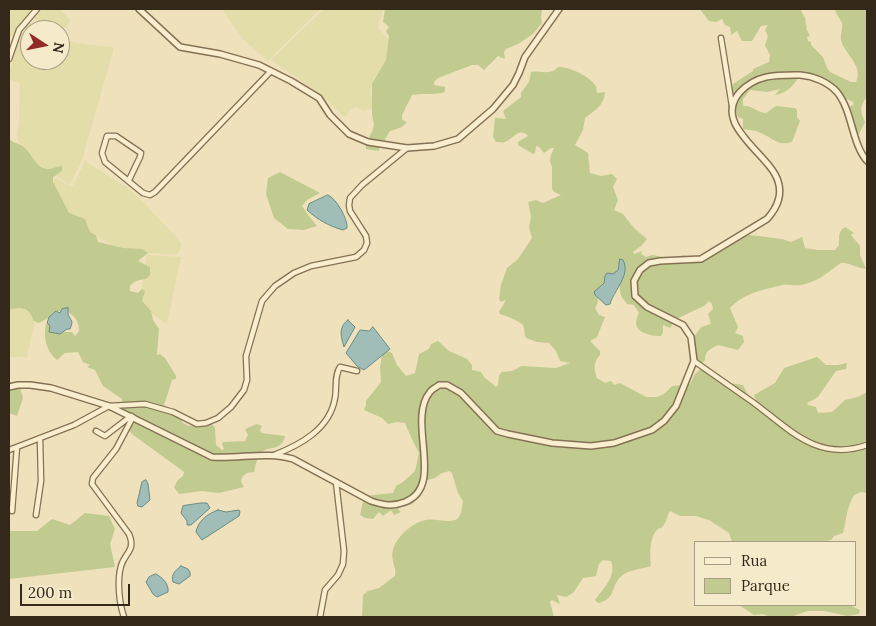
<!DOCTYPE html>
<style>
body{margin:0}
#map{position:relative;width:876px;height:626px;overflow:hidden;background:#eee1bb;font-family:Lora,serif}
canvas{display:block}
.frame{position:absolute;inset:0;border:10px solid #34281a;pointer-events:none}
.legend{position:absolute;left:694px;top:541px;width:162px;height:65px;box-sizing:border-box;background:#f5ebcb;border:1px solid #a89d84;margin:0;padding:6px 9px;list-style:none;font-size:15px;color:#34281a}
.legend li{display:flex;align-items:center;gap:10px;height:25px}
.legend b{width:25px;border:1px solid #a89d84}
.north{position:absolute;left:20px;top:20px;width:50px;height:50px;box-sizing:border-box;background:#f5ebcb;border:1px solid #a89d84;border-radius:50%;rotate:101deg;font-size:14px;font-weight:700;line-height:20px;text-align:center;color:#34281a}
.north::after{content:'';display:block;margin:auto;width:18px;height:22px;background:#942a25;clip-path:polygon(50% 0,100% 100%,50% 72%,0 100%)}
.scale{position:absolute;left:20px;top:584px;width:110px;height:22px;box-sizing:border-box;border:2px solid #34281a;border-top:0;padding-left:6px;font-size:15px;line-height:18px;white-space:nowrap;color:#34281a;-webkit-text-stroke:4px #f5ebcb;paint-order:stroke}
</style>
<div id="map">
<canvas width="876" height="626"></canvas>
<div class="frame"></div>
<ul class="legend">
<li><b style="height:6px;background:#f9eece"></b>Rua</li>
<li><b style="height:14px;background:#c1cb90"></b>Parque</li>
</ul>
<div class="north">N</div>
<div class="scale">200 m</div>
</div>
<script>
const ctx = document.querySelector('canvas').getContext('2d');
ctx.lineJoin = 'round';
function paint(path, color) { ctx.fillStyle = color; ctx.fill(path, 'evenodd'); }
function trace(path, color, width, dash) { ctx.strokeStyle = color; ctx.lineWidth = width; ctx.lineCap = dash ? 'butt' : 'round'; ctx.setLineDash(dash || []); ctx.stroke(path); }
const farmland = new Path2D(`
 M9,9h24l1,2 -25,30z
 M42,9h18l11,12 -11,12v-3h-12l-14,-12z
 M222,9h98l-52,52 -25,-22z
 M324,9h59l-5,18 12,15 -1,8 -4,14 -14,23 -1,6 4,10 -2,5 -8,3 -8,-4 -6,2 -4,7h-3l-23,-22 -49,-34z
 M28,23l6,1 9,6h-13v30h30v-20l31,5 22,2v4l-31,109 -11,23 -2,1 -36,-22 -7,-13 -7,-7 -2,-7 2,-13 1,-39 -9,-3 -2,-3 1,-7 8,-29z
 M85,161l43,27 17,16 31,33 5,7 -1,7 -4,3 -39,-1 -9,2 -72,-43 -3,-5 1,-28 2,-1 16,9z
 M147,255l34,2 -14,67 -28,-19z
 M15,303l21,12 -9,42h-18v-53z`);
const green = new Path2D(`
 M385,9h157l-1,8 1,6 -9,11 -15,10 -12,5 -2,3 1,7 -7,-3 -14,14 -6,-5h-6l-34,13 -4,4v3l11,2v5c-8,3 -22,1 -33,3l-10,20v5l5,2 -5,5 -12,4 -12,20 -12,-2v-6l6,-11 2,-7 -2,-11v-30l14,-24 3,-24 -3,-5 3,-4 -6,-5z
 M700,9h100l5,9 2,12 3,6 -3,1 1,4 3,1v3l12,12 4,11 3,4 21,10h5c8,-17 -12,-28 -15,-42 -1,-6 2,-12 1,-17 -2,-5 -6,-8 -7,-14h32v90l-1,-1c-7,9 -5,15 -1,24l-6,12h-2l-2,-8 -11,-13 1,-5 8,-3 1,-3 -8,-3 -18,-19 -23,-7h-4c-5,10 -14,21 -26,22l5,-6 -13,3 -17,-2 -7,9v7c10,-1 14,7 23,7l10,-7 19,2 2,2v7l3,4 -8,21c-15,5 -20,-5 -33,-10 -5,-2 -11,-2 -16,-3v-10l-5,-2 -7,-23 2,-10 20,-13v-2l16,-7 1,-7 -5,-10 3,-9 -3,-6 3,-5 -7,1 -9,15h-10l-5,-10 -6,4 -1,-8 -5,-2 -3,-6 -6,3 -7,-1z
 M558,67c9,-1 32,9 37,18 2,2 1,5 2,8l8,-1c-1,14 -10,18 -20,26l-2,12 -8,15 13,8 2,20 11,3 11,-2 5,5 -4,8 5,13 -4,10 9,4 11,14 13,11 -6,7 -8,6 1,2 8,-3 -1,3 5,3 6,-2 18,3 15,-3v3l16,-1 41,-23 40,5 9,3 11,-5 3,11 13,2h17l4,-5c0,-7 -1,-14 6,-18l9,6 -3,2 9,11v9l6,14c-10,-1 -16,-7 -25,-6 -12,8 -22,18 -36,21 -9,3 -16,0 -23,1 -19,5 -38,8 -52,23l8,19 -3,6 8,3 1,6 -6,8 -20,-5c-8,4 -13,6 -13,15l-4,4c-8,-7 -7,-17 -7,-27l7,-10 10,-3 -3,-10 5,-5 -1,-5 -3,-3 -5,5 -28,13 -6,9 -7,-3v8l-2,3c-14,0 -32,-5 -22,-23l-5,-8 -7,-1 -6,-8 -2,-12 -11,-6c-8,6 -12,15 -10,24l-3,6 4,7 6,2 -8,20 -7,4 10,10v4c-7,6 -6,16 -3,23l8,5 6,-2 3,4 6,-2 26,14h11l7,-3 8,-8 18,-2 5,-10 9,-8 25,17 14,2 8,16 5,1 -2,-7 21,-12 9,-15 33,-11 9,8h12l9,-2 -1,6 -10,2 -18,26 -11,6 1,2 8,2 2,6 14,-1 13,-12 13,-3 9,-5v101l-6,-1 -7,3c-8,15 -7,22 -11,38l-9,3 -3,4 -10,2h-89l-3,-9 -20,-13 -13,-4h-16l-10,-5c-3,4 -3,11 -7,15 -4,5 -2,0 -6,4 -8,8 -7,26 -6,36 -11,4 -26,3 -33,14 -8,11 -3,19 -20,23l-3,-3c8,-11 22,-24 16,-39l-8,-1 -4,4 -3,12 -13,2 -10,15 -7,4 -9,-2 3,9 -8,-4 -2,2 4,15h-192l1,-22 5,-4 11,-3 16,-12c2,-9 -5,-16 -2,-26 3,-13 20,-28 33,-30 9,-2 23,4 31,-1 5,-4 5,-13 6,-18l-5,-8 -6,-20 -2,-2 -8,2 -7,5 -11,3 -3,15 -10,9h-11l-2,4 3,3 -7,3 -3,-5 -8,6 -4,-4 -6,7 -8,-1 -5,-3 4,-19 29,-3 3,-7 7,-4 12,-11 4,-18 -9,-18 -5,-12 -8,-1 -9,2 -6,-6 -18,-8 2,-5v-4l15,-19 -1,-15 2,-13 5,-3 5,2 5,12 9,11 9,-3 4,-19 10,-5 2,-5 7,-3 11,10 18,8 5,6v5l9,2 3,5 12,10 2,-2 1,-10 3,-3 10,-1 10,-5 34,2 14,-5 -10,-2 -4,-10 -7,-8 -12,-1 -11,-4c-2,-4 -1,-10 -3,-13 -2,-3 -18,-10 -23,-11l-1,-2 7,-12 -5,2 -2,-3 2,-14 6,-17 11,-9 14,-21 -3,-11 2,-11 -3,-14 8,-2 7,3 18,-8 -8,-4 -1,-3v-21l-2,-6 1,-6 3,-7h-3l-7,5 -5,-6 -3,-1 -1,7 -2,1 -15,-9v-3l10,-6c-9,-9 -14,2 -23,6 -2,1 -7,0 -9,0l-3,-5 2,-19 11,1 -3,-8 18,-14v-4l8,-11 2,-10c9,-2 20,4 27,-5z
 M9,139c5,5 12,4 17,10 6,6 10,18 20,20 6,1 10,-3 16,-3v5l-9,6v5l16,31 16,6 5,13 6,3 2,7 25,6 19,1 6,4 -10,8 12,6v8l-4,4c-7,1 -11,1 -16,7v5l8,2 4,-4 3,2 -3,10 9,10 2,9 6,9 -2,26 3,-1 5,4 11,18v3l-4,1 -8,25 14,8 5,10 6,3 20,-6 6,8 1,17 6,5 2,-1 -2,-5 1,-2 22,-1 3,-6 -3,-6 12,-5 5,2 -2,4 1,3 24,3c-4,17 -17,8 -25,18 -3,4 -5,13 -6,18l-7,1 -5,4 -1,5 3,5 -25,6 -17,-2 -23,3 -5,-7 4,-7 5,-4 1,-4 -52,-38 -10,-13 2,-10 -2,-12 -19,-13 -8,-16 -8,-3 3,-2 -7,-3 -5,-10 -13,1 -8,7c-11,-9 -14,-23 -11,-36h6l9,8h11l3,4 4,-5c0,-14 -9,-21 -22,-20l-14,10 -5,2 -5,-3c-3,-13 -13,-14 -24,-10z
 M280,172l40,21 -13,7 -5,6 6,9 9,11 -13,4 -16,-1 -14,-11 -8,-24 2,-16z
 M20,388l3,10 -6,18 -8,-3v-22z
 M85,513l24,3 6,13 -5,15 5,23 -106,12v-48h28l15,-12 18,6z
 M739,605h110l11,5 -1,4 -11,2 -24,-5h-17l-16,6h-21l-7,-3 -9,1z`);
const water = new Path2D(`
 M328,195c8,3 20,24 19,33l-4,2c-14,-4 -25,-10 -36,-20l2,-6z
 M620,259l3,1c8,15 -9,30 -13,44l-4,1 -11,-10 -1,-3 10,-9 1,-7 2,-3 6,1 5,-4z
 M68,308v6c3,8 6,5 2,15h-3l-7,5 -11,-2 1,-6 -3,-3 2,-6 7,-6 4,2 2,-4z
 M348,320l7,7 -11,20c-3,-10 -6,-20 4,-27z
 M373,327l17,22 -26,21 -7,-4 -11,-13 14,-23 9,1z
 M146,480l2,4 2,16 -8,7 -4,-1 -1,-3 5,-21z
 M201,503h6l3,5 -19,17h-4v-4l-6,-8 2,-7z
 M218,510l8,2 13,-2 1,2 -1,4 -37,24 -6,-8c2,-11 11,-18 22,-22z
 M181,566l7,3 2,3v4l-11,8 -6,-2c-2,-8 2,-11 8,-16z
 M156,574c7,4 13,10 12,18l-11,5 -4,-3 -7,-12 3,-5z`);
const minor = new Path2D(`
 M721,38l11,68
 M9,59l10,-29 18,-21
 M129,180l11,-23 1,-4 -25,-17h-9l-5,17 3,9 38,31 7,2 5,-3 116,-121
 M694,361c20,14 40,28 60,42 36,27 64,59 113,42
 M96,431l9,5 26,-20
 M9,450l65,-25 35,-19 36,-2 28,8 24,12 9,-1 12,-5 13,-11 13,-17 3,-10 -1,-24 16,-55 13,-15 19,-13 17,-7 45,-9 8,-7 3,-7 -1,-7 -16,-25 -1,-6 1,-7 12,-13 45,-37
 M274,455c26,-10 56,-26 61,-57 2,-10 -1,-22 5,-31l17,4
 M12,511l5,-64
 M36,515l5,-34 -1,-43
 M124,617c-5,-14 -7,-37 -3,-51 4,-14 15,-15 8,-32l-37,-50 1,-6 23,-29 17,-32
 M320,617l5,-27 13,-15 5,-11 1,-13 -8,-69`);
const tertiary = new Path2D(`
 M139,9l41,38 40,7 39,11 32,16 28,17 11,17 19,19 19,8 39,6 27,-2 24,-7 35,-30 20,-24 6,-12 6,-16 34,-48
 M9,387l9,-2h12l21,3 58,18 103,51c28,2 55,-6 81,2l78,42c12,4 21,6 34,1 41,-16 1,-81 25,-110 2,-3 7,-5 9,-7h8l14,8 36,38 11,3 44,9 39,3 23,-3 38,-13 12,-9 12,-15 18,-45 -3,-24 -8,-12 -36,-18 -12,-11 -1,-15 6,-11 9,-7 11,-2 41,-2 66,-40c10,-11 16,-23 11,-38 -8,-27 -67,-56 -38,-89 17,-18 36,-17 60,-17 13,1 28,7 37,17 16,20 14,50 30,69`);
paint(farmland, '#e3dda9');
paint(green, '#c1cb90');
paint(water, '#a0beb7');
trace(water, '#688b84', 1);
trace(minor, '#857155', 7);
trace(tertiary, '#857155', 8);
trace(minor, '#f9eece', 4.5);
trace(tertiary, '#f9eece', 5);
</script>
